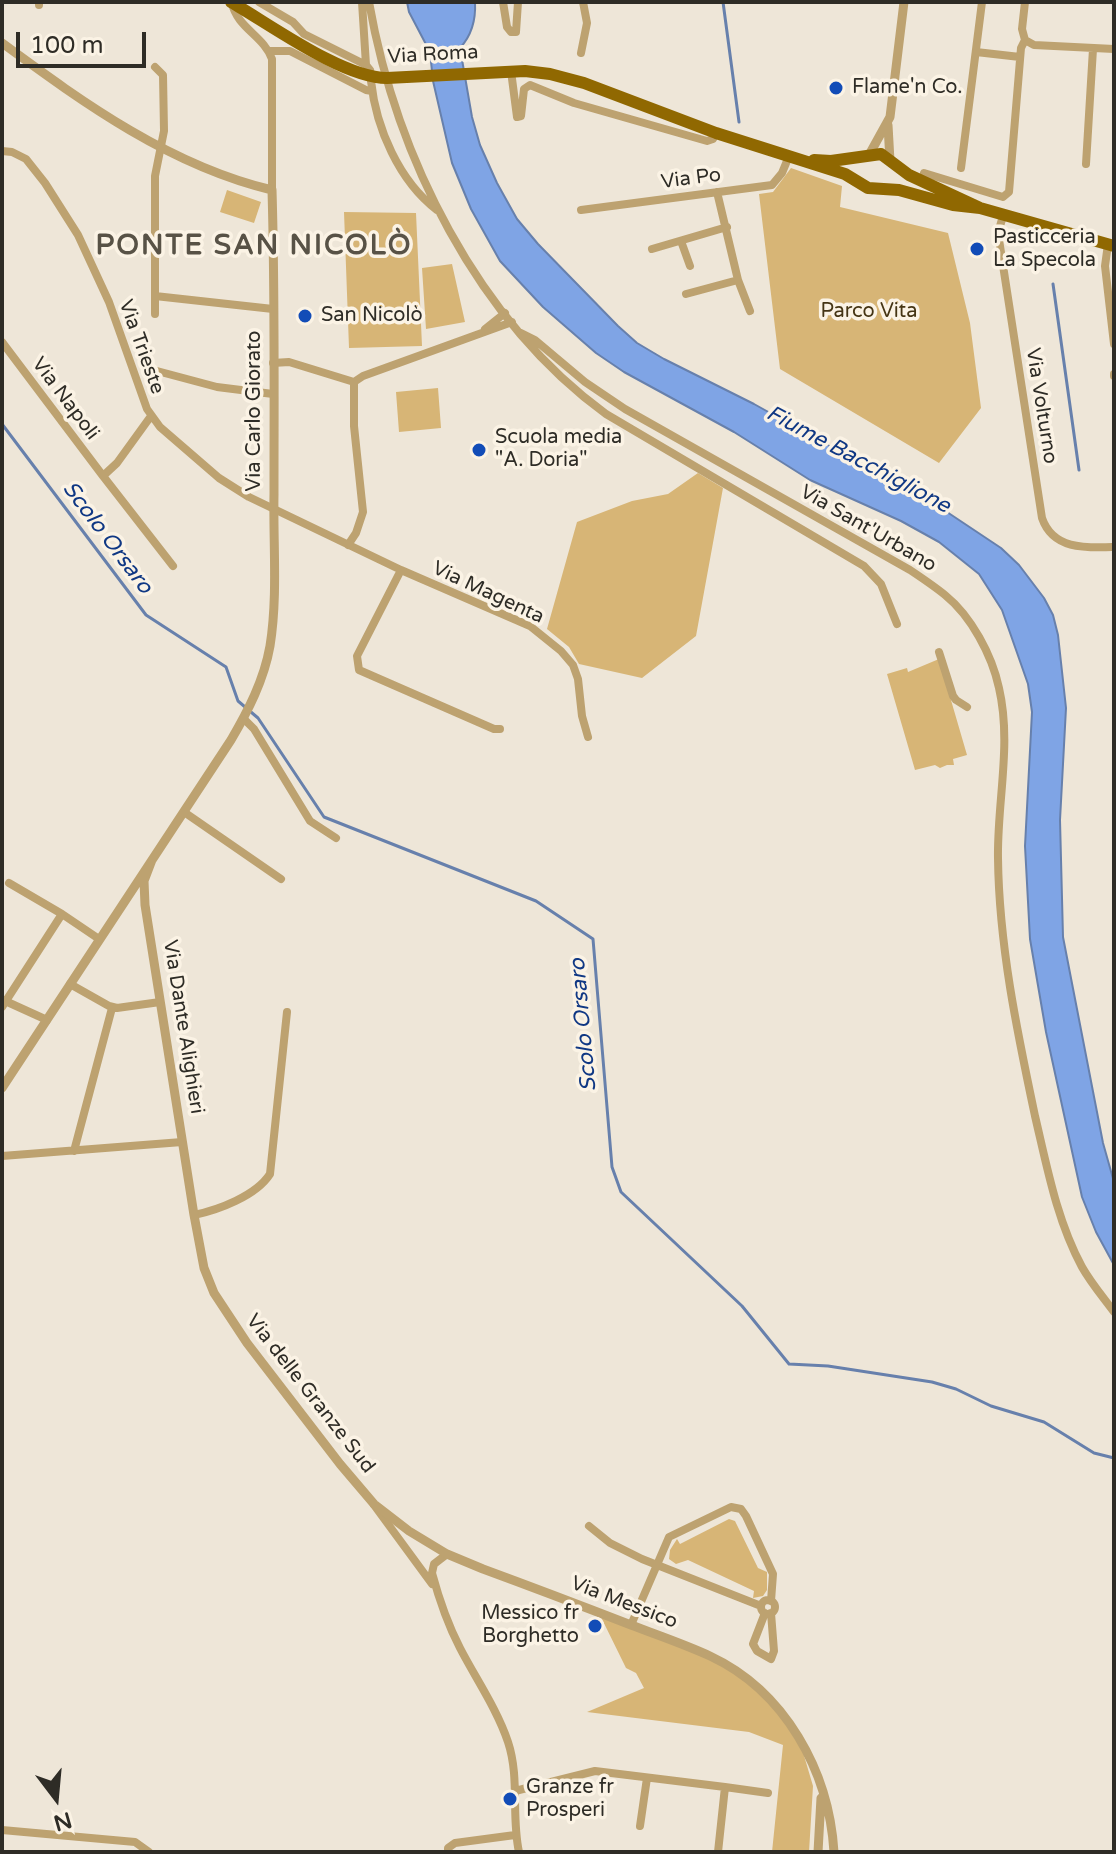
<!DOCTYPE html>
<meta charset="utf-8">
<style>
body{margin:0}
#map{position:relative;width:1116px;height:1854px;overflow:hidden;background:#eee6d8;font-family:"Varela Round",sans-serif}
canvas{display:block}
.frame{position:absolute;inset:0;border:4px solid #2e2c26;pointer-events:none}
.north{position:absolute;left:16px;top:1758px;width:80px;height:80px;-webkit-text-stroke:6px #fbf3e5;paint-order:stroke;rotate:164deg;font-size:22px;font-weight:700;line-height:32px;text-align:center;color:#2e2c26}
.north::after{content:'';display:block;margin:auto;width:28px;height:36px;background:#2e2c26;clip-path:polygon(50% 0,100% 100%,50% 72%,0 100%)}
.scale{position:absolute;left:16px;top:32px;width:130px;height:36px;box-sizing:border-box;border:4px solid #2e2c26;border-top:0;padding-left:10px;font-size:24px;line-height:28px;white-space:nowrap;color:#2e2c26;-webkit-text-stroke:6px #fbf3e5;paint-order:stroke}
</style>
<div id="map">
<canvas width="1116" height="1854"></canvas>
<div class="frame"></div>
<div class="north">N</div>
<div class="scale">100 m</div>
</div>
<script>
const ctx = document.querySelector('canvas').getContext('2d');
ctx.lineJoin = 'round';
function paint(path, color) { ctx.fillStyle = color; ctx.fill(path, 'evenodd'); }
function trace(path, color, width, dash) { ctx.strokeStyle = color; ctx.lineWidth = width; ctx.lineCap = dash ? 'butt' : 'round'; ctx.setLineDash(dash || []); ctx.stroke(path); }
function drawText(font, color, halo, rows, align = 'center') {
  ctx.font = font + ' "Varela Round",sans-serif'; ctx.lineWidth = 7; ctx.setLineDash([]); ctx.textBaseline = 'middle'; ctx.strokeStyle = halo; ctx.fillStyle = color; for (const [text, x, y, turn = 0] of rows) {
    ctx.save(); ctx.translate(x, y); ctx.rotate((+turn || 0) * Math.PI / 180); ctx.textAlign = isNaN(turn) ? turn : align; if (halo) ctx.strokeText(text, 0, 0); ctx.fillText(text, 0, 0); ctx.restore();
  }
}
const green = new Path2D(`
 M791,168l51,18 -2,21 108,26 22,90 11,85 -42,55 -159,-94 -21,-175 14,-2z
 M227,190l34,12 -7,21 -34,-11z
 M344,212l72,1 6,133 -73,2z
 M452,264l13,58 -39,7 -4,-61z
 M438,388l3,40 -42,4 -3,-40z
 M698,473l25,15 -27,148 -54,42 -63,-14 -10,-17 -22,-18 30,-107 55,-21 36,-7z
 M939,659l28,96 -14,4 1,6h-7l-7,3 -5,-3 -20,5 -28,-96 20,-6 1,4z
 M729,1519l6,2 23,47 9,4v18l-4,6 -10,2 1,-7 -66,-31 -12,4 -7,-5 1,-9 7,-11 3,5z
 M597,1609l115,46 51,34 34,43 16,54 -4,66h-37l11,-107 -34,-13 -162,-20 57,-24 -8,-15 -10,-5z`);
const water = new Path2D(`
 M407,2h68c1,18 -3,33 -15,46l12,69 8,28 17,38 20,36 21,25 80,82 19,17 27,16 90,45 187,104 60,40 18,17 25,33 9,17 5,20 8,73 -6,112 3,117 40,206 11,39v83l-18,-33 -14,-35 -36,-165 -16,-93 -5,-93 7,-134 -4,-28 -26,-74 -23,-36 -40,-32 -38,-21 -91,-41 -76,-48 -110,-60 -28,-19 -53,-46 -43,-46 -29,-52 -19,-46 -19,-82 -3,-29 -21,-40z`);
const stream = new Path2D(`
 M723,2l16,120
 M1053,284l26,186
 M2,424l144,191 80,52 12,34 20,17 66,99 212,84 57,38 19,228 9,25 121,114 47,58 39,2 104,16 24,7 35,17 53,16 50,31 20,5`);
const minor = new Path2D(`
 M259,2l34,20 11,12 62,31 4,5
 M362,2l4,63
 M369,2c27,154 108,318 237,412l258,152 17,18 16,40
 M503,2l4,25 4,5h5l2,-30
 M232,3c5,25 32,33 40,56v131
 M39,5v-3
 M1025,40l9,5 80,4
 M269,51h21l76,39 6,1
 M976,52l44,5
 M581,53l6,-30 -4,-21
 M155,67l8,8 1,56 -9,45v120l118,13
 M511,71l6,46
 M371,81c5,47 28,100 66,129
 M517,117l4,-1 3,-27 6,-4 44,18 133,38 6,-2 3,-6
 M2,151l10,1 14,7 19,24 33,52 31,67 38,107 13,18 59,51 30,19 152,73 129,56 31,25 12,14 5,14 4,37 6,21
 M1086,164l7,-115
 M961,168l21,-166
 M924,173l79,24 6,-5 12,-144 4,-8 -3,-11 3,-27
 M717,192l21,88 12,31
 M581,210l191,-25 10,-12 7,-17
 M1003,216l-5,17 44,285c11,32 44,30 72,29
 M681,241l9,25
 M1108,244l-3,22 9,78
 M652,249l75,-22
 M686,294l52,-14
 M155,296v18
 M485,329l20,-16
 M521,333l14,7 50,42 40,27 285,161c12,8 24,16 35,25 26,21 47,60 54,93 13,56 -2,114 -1,170 1,87 19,173 37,258 12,51 22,105 47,151 9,16 21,30 32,45
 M2,342l101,134 14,-13 34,-47
 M273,363l16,-1 65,20 9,-6 149,-54
 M157,371l60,16 56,7
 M1114,374v2
 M103,476l70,90
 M348,545l8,-12 7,-21 -9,-86v-44
 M401,570l-44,86 2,14 135,59h6
 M939,652l14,44 3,4 11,7
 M244,719l10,10 56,92 26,17
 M184,812l97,67
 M9,883l53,31
 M70,984l39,22 8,2 43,-6
 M3,1000l44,20
 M2,1007l60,-93 37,25
 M74,1151l38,-143
 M2,1156l180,-14
 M194,1215c24,-5 62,-19 76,-41l17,-162
 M374,1505l58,79
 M589,1526l21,17 32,16 119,47
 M447,1554l-13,10 -2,9c7,26 16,52 28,75 16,31 37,61 48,94 12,36 3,74 11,110
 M761 1607a7 7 0 1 1 14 0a7 7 0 1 1-14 0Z
 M765,1613l-12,31 4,7 14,8 3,-8 -3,-38
 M631,1625l38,-88 62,-30 10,2 5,7 27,58 -2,27
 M725,1787l43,6
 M515,1791l80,-20 130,16 -7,65
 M640,1826l7,-48
 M2,1830l133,12 14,10
 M448,1852v-4l7,-5 60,-8`);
const tertiary = new Path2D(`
 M2,43c83,61 169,123 270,147 3,101 2,203 2,304 -1,50 4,102 -4,152 -6,34 -22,65 -39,94l-229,348
 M888,125l2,36
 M869,155l21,-38 14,-115
 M152,860l-8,21 1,24 49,310 10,53 10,25 33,50 93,121 34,40 35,27 38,23 36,15c49,18 99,37 148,56 26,10 53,19 79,31 75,35 119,115 124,196
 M818,1852l3,-54`);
const primary = new Path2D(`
 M231,2c40,23 112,76 156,76l138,-7 25,3 34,9 132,50 129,41 23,14 31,2 54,15 27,3
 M814,160l17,1 50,-7 28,21 71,33 134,38`);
const markers = [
 [836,88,8,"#124cb7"],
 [977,249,8,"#124cb7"],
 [305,316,8,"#124cb7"],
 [479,450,8,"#124cb7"],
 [595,1626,8,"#124cb7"],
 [510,1799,8,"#124cb7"]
];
const streetNames = [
 ["Via Roma",433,55,-3],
 ["Via Po",691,179,-7],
 ["Via Trieste",141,347,70],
 ["Via Napoli",65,399,53],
 ["Via Volturno",1041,406,81],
 ["Via Carlo Giorato",255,411,-90],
 ["Via Sant'Urbano",868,529,30],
 ["Via Magenta",488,593,25],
 ["Via Dante Alighieri",183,1027,81],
 ["Via delle Granze Sud",310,1394,52],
 ["Via Messico",624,1603,21]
];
const poiNames = [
 ["Flame'n Co.",852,88],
 ["Pasticceria",993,238],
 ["La Specola",993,261],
 ["San Nicolò",321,316],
 ["Scuola media",495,438],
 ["\"A. Doria\"",495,461],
 ["Messico fr",579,1614,"right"],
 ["Borghetto",579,1637,"right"],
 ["Granze fr",526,1788],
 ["Prosperi",526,1811]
];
const parkNames = [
 ["Parco Vita",869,312]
];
const waterNames = [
 ["Fiume Bacchiglione",858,460,28],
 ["Scolo Orsaro",107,538,53],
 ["Scolo Orsaro",584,1025,-95]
];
const districtNames = [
 ["PONTE SAN NICOLÒ",254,247]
];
paint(green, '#d7b576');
paint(water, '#7fa4e5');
trace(water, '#6780ac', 2);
trace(stream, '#6780ac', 3);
trace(minor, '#bda270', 8);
trace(tertiary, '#bda270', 9);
trace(primary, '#906801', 12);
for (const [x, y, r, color] of markers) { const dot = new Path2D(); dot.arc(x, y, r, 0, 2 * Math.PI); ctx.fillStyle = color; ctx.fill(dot); trace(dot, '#fbf3e5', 3); }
drawText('20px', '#2e2c26', '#fbf3e5', streetNames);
drawText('20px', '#2e2c26', '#fbf3e5', poiNames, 'left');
drawText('20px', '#453514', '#fbf3e5', parkNames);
drawText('italic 22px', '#103884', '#fbf3e5', waterNames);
ctx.letterSpacing = '2px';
drawText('bold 28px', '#585246', '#fbf3e5', districtNames);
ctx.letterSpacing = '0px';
</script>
